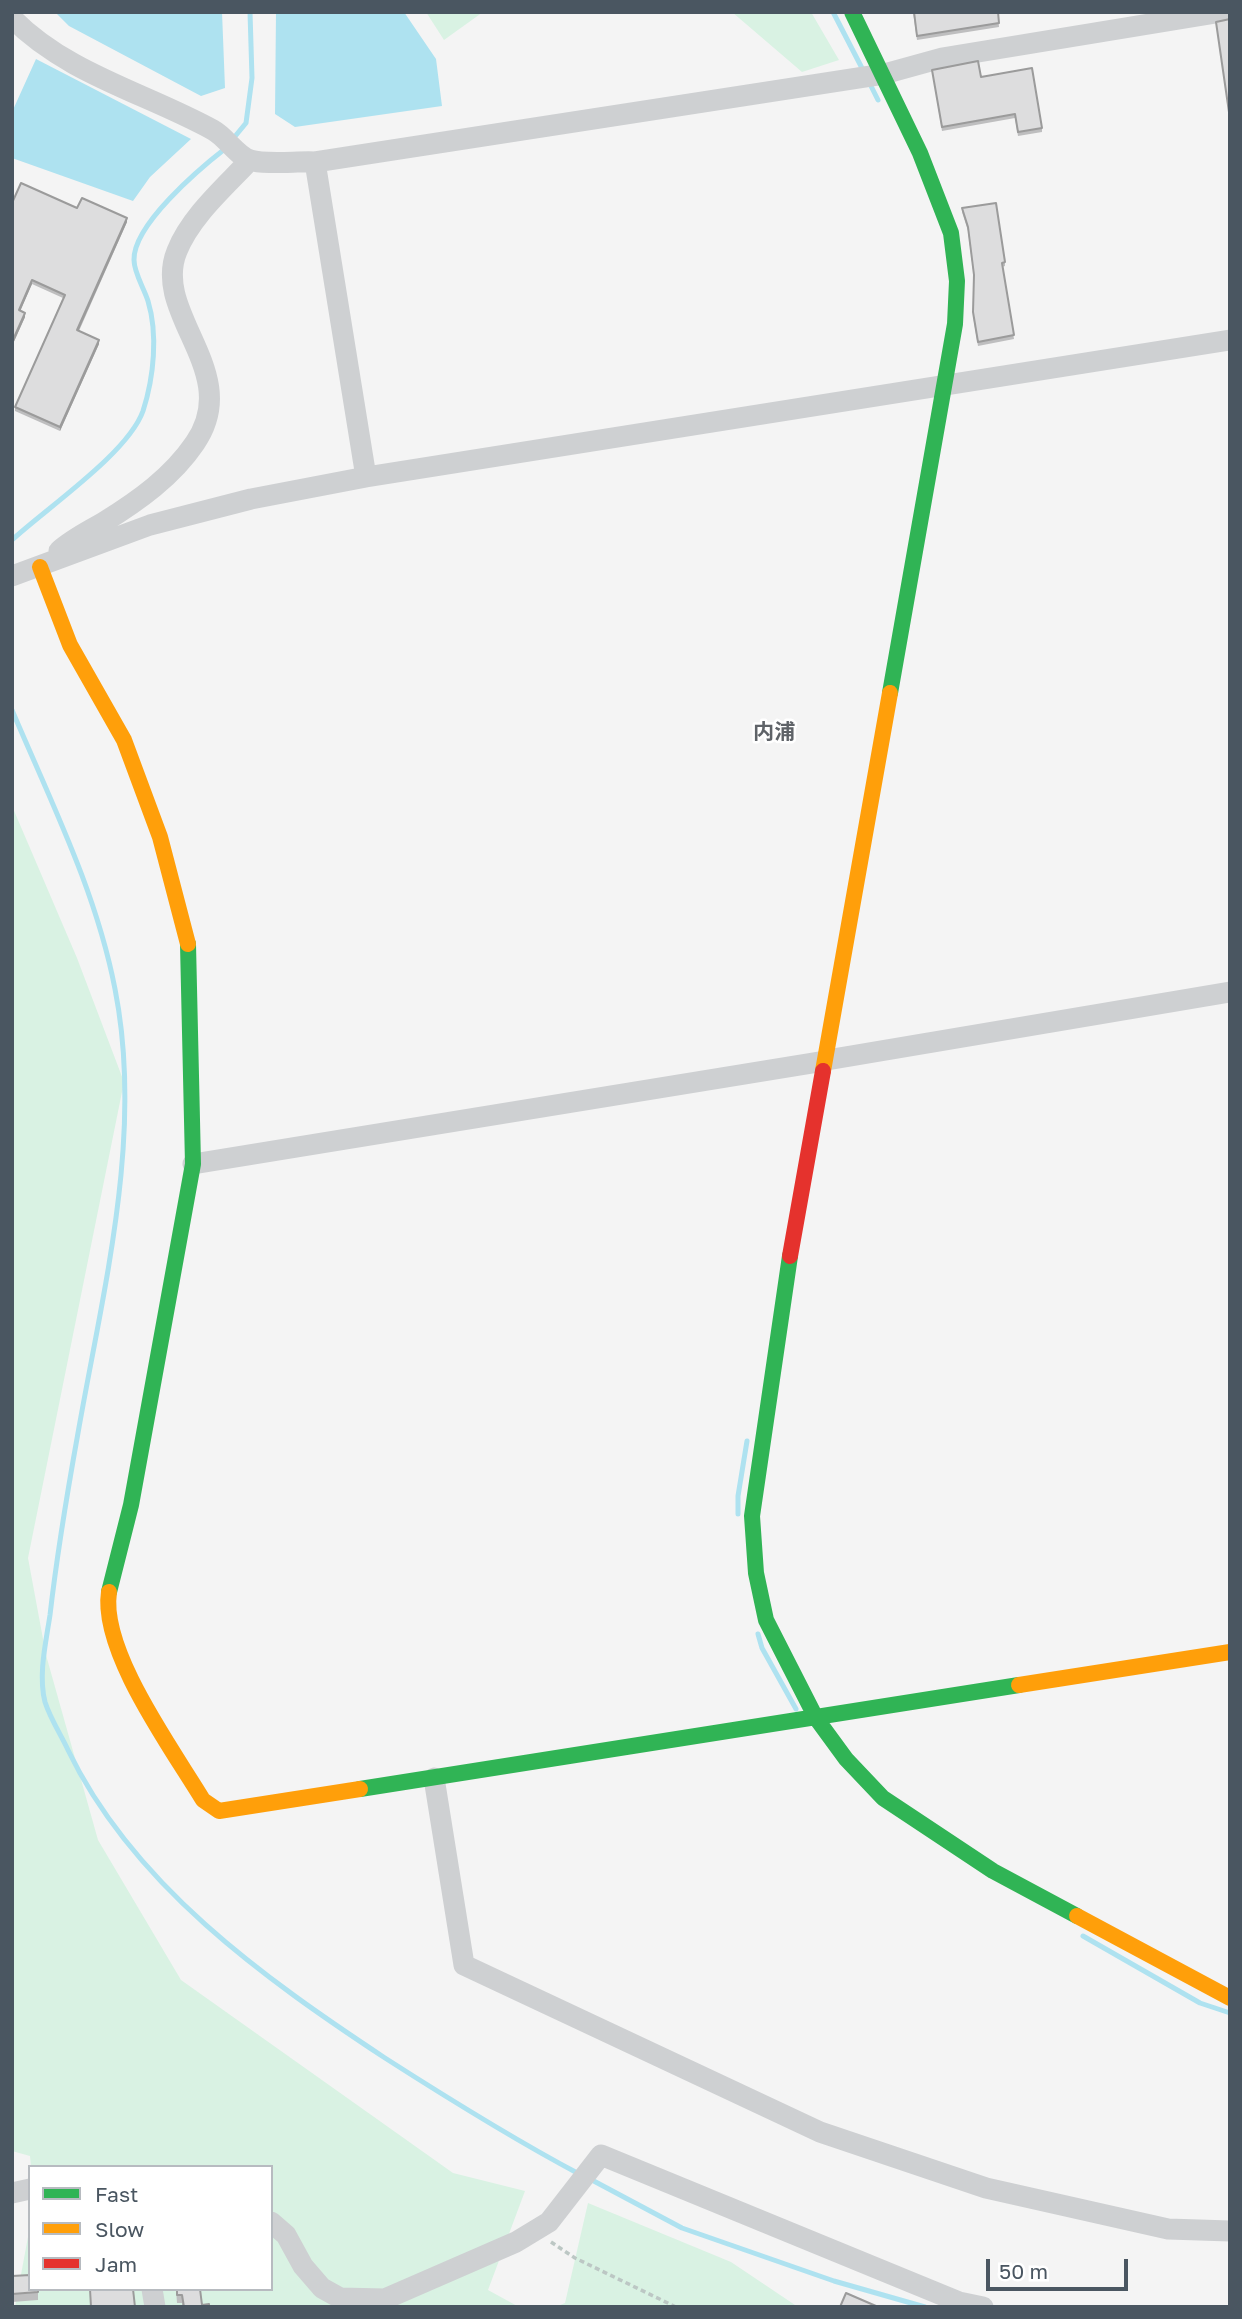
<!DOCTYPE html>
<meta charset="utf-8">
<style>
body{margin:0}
#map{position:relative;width:1242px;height:2319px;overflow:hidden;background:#f4f4f4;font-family:"Golos Text",sans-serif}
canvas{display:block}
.frame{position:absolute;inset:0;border:14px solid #4a5661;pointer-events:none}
.legend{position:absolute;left:28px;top:2165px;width:245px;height:126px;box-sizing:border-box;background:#fff;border:2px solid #b7bbc0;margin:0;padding:9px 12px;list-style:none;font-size:21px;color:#4a5661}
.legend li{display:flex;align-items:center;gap:14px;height:35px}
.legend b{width:35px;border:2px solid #b7bbc0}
.scale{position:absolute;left:986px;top:2259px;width:142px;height:32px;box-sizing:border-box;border:4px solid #4a5661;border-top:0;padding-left:9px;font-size:21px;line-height:24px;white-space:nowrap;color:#4a5661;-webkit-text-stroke:5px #fff;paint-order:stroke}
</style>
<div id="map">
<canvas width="1242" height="2319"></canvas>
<div class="frame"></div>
<ul class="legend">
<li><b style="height:9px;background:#30b455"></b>Fast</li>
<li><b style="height:9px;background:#ff9f0a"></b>Slow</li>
<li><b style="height:9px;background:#e5322d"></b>Jam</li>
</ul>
<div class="scale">50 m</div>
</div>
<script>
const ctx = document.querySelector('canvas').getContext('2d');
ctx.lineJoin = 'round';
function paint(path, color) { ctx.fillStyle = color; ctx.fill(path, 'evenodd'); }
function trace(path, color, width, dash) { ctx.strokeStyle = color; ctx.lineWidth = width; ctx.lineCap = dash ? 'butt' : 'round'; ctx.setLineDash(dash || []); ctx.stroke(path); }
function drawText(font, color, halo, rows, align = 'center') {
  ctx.font = font + ' "Golos Text","Noto Sans JP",sans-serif'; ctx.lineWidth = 5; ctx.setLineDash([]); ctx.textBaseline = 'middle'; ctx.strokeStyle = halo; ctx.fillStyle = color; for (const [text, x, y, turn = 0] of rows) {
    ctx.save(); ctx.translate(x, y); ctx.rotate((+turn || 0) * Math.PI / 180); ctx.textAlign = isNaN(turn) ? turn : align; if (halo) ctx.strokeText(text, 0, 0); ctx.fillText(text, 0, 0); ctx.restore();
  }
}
const green = new Path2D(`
 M426,12h57l-39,28z
 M732,12h79l28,48 -37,12z
 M12,806l65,152 47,124 -96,476 18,97 52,185 83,140 272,193 72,18 -37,99 31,17h-504l15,-81v63h241v-122h-240l-1,-11 -18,-5z
 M588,2203l143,59 67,45h-243l10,-4z`);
const water = new Path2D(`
 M55,12h167l3,76 -24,8 -132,-70z
 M276,12h128l32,47 6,47 -147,21 -20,-13z
 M36,59l155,80 -41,38 -17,24 -121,-43v-46z`);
const stream = new Path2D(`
 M833,12l31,60
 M868,80l10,20
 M232,140l14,-17 6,-45 -2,-66
 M12,540c36,-33 116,-87 131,-129 11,-34 15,-77 5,-110 -4,-13 -14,-28 -14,-41 -1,-35 65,-91 92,-112
 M12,710c39,92 84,181 103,279 29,146 -12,301 -37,444 -11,61 -21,121 -28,182 -4,27 -12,60 -5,87 5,16 16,33 23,48 65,135 196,228 317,308 64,41 128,81 196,117
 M738,1514v-18l9,-55
 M758,1634l4,14 34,61
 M1083,1936l117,67 30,10
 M590,2179l92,49 152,53 91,26`);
const path = new Path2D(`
 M551,2242l24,16 101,49`);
const street = new Path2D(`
 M12,18c55,56 134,75 201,112 13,7 23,25 37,30 15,5 48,1 65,2l569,-88 58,-16 280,-46
 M315,162l51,315
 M59,551c13,-12 30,-20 45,-29 34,-21 68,-45 91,-79 49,-71 -44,-129 -18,-192 14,-35 48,-64 73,-91
 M12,576l138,-51 101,-26 115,-22 864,-137
 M827,1060l403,-68
 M193,1164l632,-103
 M434,1778l30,187 356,167 166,56 182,41 62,2
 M12,2193l18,-4
 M271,2222l15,13 17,31 19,22 18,10 45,1 131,-57 33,-20 52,-67 358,147 24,5
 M152,2289l3,18`);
const fast = new Path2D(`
 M852,12l68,141 31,80 6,48 -2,43 -65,369
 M790,1256l-38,260 4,57 10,47 50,98 30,41 37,39 110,73 84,45
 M109,1592l22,-87 62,-341 -5,-220
 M360,1789l659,-104`);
const slow = new Path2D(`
 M40,567l30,78 54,95 36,97 28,107
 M823,1071l67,-378
 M109,1592c-9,59 64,158 94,208l16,11 141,-22
 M1019,1685l211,-33
 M1077,1916l153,82`);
const jam = new Path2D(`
 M790,1256l33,-185`);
const wall = new Path2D(`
 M913,12h85l1,15 -82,13z
 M932,70l49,7 61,51v4l-24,4 -3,-18 -73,13z
 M12,203l65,5 50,14 -48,109 20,13 -39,87 -45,-20v-4l48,-109 -31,-14 -12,27 5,6 -13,29z
 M962,208l43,54v4l-3,1 12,72 -36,7 -5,-30 1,-38 -6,-47 -6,-19z
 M12,2276l26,13v11l-26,2z
 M176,2289h24l2,16 7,2h-27v-4h-5z`);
const shadedWall = new Path2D(`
 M127,218v4l-50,112v-4z
 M32,280v4l-13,30v-4z
 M25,313v4l-13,29v-4z
 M99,340v4l-39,87v-4z`);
const building = new Path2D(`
 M914,12h84l1,11 -82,13z
 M1230,19v100l-14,-97z
 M978,61l3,16 51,-9 10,60 -24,4 -3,-18 -73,13 -10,-57z
 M21,183l56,25 5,-10 45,20 -50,112 22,10 -39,87 -45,-20 50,-112 -33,-15 -13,30 6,3 -13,29v-139z
 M996,203l9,59 -3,1 12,72 -36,7 -5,-30 1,-37 -6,-48 -6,-19z
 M30,2275v14h8v3l-26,2v-18z
 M90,2289h43l2,18h-44z
 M177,2289h23l2,16 7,-1v3h-25l-2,-12h-5z
 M846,2293l30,13 -36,1z`);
const neighbourhoodNames = [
 ["内浦",774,732]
];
paint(green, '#d9f2e3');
paint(water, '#aee2f0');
trace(stream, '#aee2f0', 5);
trace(path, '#bcc7c4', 3.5, [5, 3.5]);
trace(street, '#ced0d2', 21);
trace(fast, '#30b455', 16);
trace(slow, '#ff9f0a', 16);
trace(jam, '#e5322d', 16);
paint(wall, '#bebebf');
paint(shadedWall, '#9b9b9b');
paint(building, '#ddddde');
trace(building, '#9b9b9b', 2);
drawText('bold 21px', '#5f6368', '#fff', neighbourhoodNames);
</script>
